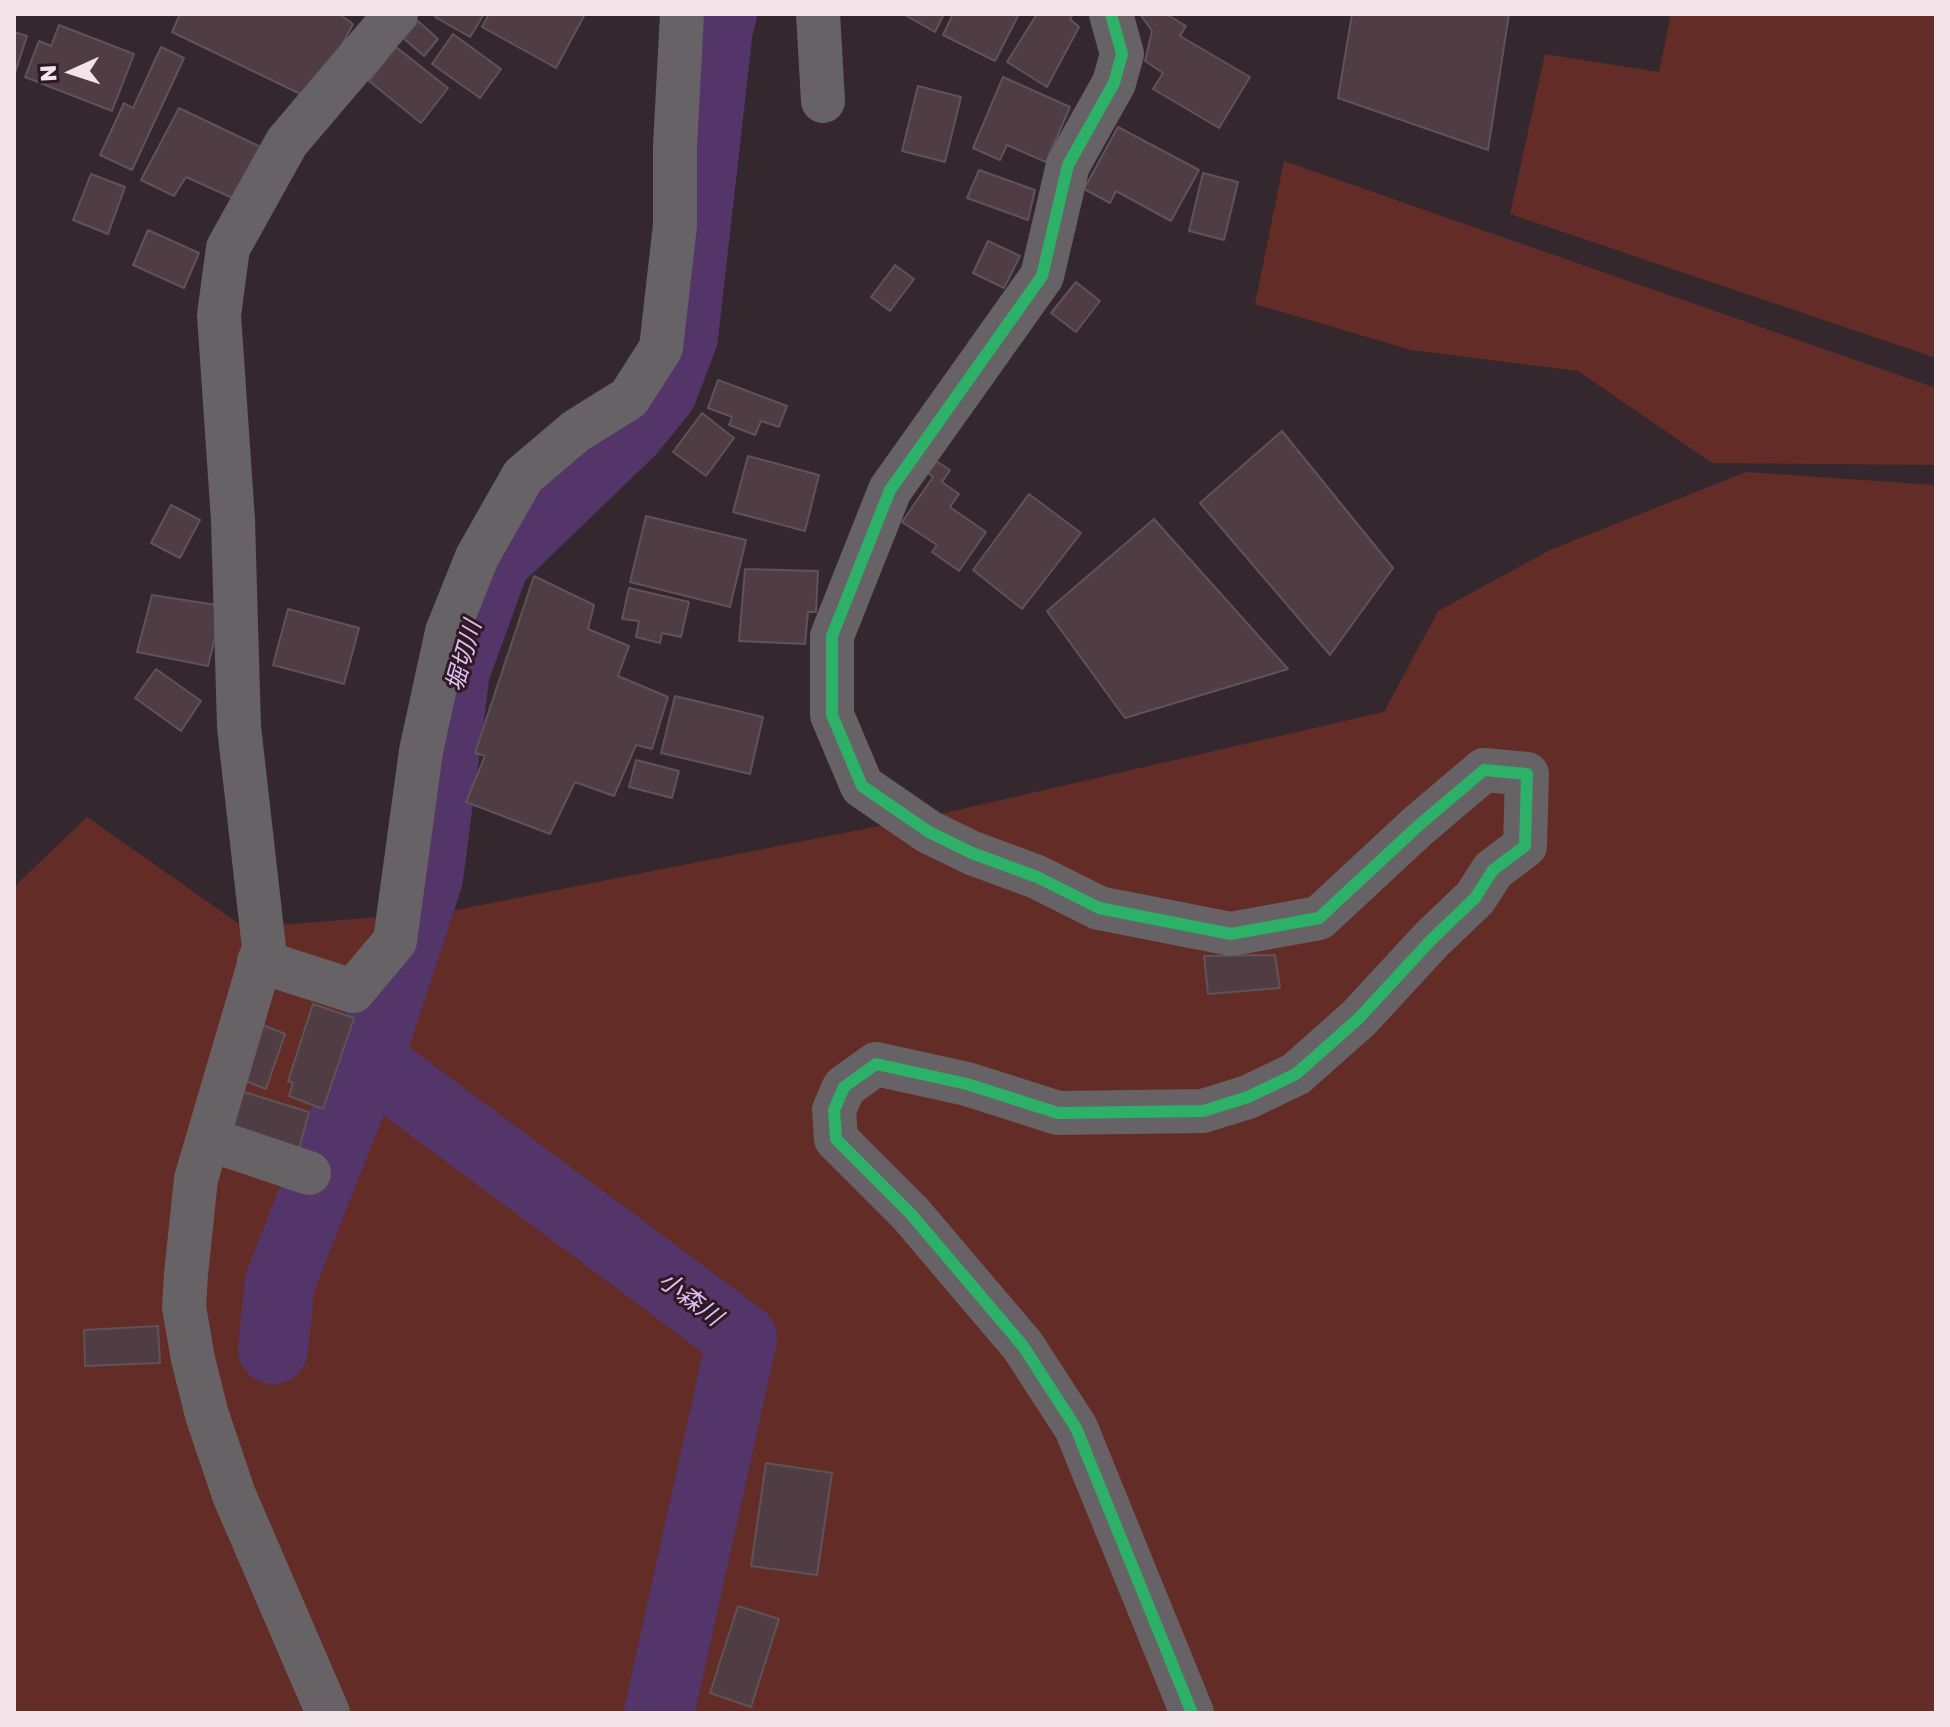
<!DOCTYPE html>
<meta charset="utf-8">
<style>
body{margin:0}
#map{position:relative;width:1950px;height:1727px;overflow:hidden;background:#34282e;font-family:"Golos Text",sans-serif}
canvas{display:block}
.frame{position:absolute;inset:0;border:16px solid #f3e4ea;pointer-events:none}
.north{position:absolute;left:32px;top:32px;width:80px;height:80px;-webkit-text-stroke:6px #2f1a24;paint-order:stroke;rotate:267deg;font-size:22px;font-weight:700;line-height:32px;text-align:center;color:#f3e4ea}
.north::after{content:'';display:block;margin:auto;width:28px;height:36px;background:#f3e4ea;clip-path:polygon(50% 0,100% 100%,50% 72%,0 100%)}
</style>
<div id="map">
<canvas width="1950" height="1727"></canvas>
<div class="frame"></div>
<div class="north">N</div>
</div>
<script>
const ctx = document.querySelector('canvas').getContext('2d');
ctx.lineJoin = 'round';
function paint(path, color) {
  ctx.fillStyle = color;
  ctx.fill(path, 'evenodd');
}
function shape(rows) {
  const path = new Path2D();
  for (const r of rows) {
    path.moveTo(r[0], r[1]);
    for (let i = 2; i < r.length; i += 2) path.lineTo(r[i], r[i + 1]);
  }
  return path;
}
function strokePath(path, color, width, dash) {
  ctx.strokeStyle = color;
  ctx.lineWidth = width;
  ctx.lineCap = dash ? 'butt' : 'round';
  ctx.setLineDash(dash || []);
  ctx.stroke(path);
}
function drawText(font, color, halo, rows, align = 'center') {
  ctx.font = font + ' "Golos Text","Noto Sans JP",sans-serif';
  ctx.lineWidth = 6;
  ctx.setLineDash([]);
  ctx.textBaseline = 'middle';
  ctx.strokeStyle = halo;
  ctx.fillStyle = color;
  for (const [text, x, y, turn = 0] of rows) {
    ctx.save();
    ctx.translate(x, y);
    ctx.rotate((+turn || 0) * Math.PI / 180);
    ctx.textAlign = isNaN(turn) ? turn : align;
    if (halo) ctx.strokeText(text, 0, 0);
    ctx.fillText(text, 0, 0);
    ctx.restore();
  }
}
const green = shape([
 [1671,14,1936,14,1936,358,1510,214,1545,54,1659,72],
 [1284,161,1936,388,1936,465,1712,463,1578,371,1411,350,1255,304],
 [1746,472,1936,485,1936,1713,14,1713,14,887,87,817,245,928,451,911,940,814,1384,712,1438,611,1550,550]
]);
const river = shape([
 [368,1060,742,1338,659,1713],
 [273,1349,280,1282,368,1060,428,878,455,671,495,561,630,431,662,392,683,337,718,28,722,14]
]);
const building = shape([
 [180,14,339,14,353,24,313,100,172,32,180,14],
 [437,14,484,14,470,37,435,17,437,14],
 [489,14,585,14,556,68,482,27,489,14],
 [903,14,944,14,935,32,903,14],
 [953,14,1019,14,995,61,943,35,953,14],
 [1037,14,1073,14,1070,19,1079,27,1047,87,1007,62,1037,14],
 [1140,14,1166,14,1186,26,1180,36,1250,77,1219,128,1153,89,1163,73,1145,61,1152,31,1140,14],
 [1352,14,1509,14,1488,150,1338,98,1352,14],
 [418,21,438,39,424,56,403,38,418,21],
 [59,25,134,54,112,111,25,77,39,41,51,46,59,25],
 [14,32,27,36,14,76,14,32],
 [453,34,501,69,480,98,432,64,453,34],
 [161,47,184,58,132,170,100,155,124,103,133,108,161,47],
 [396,47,448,88,421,123,369,81,396,47],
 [1003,77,1070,107,1046,162,1007,145,1000,160,973,148,1003,77],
 [918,86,961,97,945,162,902,151,918,86],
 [179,108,267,150,237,200,186,177,174,196,141,180,179,108],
 [1118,127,1199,170,1171,221,1116,191,1110,203,1084,189,1118,127],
 [979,170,1035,190,1028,220,967,198,979,170],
 [1203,173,1238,182,1224,240,1189,231,1203,173],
 [91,174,125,187,108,234,73,220,91,174],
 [148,230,199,253,184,288,133,265,148,230],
 [988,241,1020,256,1004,288,973,273,988,241],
 [895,265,914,279,890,311,871,297,895,265],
 [1076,282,1100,301,1076,332,1051,313,1076,282],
 [718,380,787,406,779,427,761,421,755,435,729,425,732,417,708,408,718,380],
 [702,413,734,438,706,476,673,452,702,413],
 [1282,431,1393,568,1330,655,1200,503,1282,431],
 [748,456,819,475,805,531,733,512,748,456],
 [936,461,950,470,942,482,959,494,950,507,986,532,959,571,932,552,937,545,902,522,933,477,928,473,936,461],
 [1029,494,1081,533,1022,609,973,570,1029,494],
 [171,505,200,520,180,558,151,543,171,505],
 [646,516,746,540,730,607,630,582,646,516],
 [1154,519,1288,669,1125,718,1047,611,1154,519],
 [745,569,818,571,816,612,808,612,805,644,739,641,745,569],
 [534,576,594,605,588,629,629,646,618,676,668,697,652,749,636,745,614,796,575,782,550,834,466,802,485,756,475,753,534,576],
 [629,588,689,602,681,637,662,633,660,643,636,637,639,621,622,619,629,588],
 [152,595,223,606,208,666,137,652,152,595],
 [288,609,359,628,344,684,273,665,288,609],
 [156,669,201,701,181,731,135,698,156,669],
 [675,696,763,717,750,774,661,753,675,696],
 [636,760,679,771,672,798,629,787,636,760],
 [1275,955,1280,988,1208,994,1204,956,1275,955],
 [313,1004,354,1018,323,1109,289,1096,293,1083,288,1081,313,1004],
 [263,1025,285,1034,266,1089,243,1080,263,1025],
 [241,1091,309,1112,299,1148,230,1126,241,1091],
 [158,1326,160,1363,85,1366,84,1330,158,1326],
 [766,1463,832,1473,817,1575,751,1566,766,1463],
 [738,1606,779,1619,751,1707,710,1693,738,1606]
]);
const minor = shape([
 [818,14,823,101],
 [1111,14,1122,54,1114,83,1068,165,1042,276,890,490,832,636,832,715,862,786,929,832,972,853,1037,877,1099,908,1231,934,1319,918,1418,826,1484,770,1527,774,1525,846,1493,870,1475,898,1432,939,1359,1018,1296,1074,1248,1097,1203,1111,1058,1113,967,1084,876,1064,844,1087,834,1110,836,1139,910,1213,1023,1346,1076,1428,1192,1713],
 [259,961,353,991,395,941,421,751,447,632,477,557,523,476,576,431,629,398,661,348,675,225,675,146,682,14],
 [208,1139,309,1173],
 [328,1713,234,1495,207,1415,193,1359,184,1307,186,1274,196,1179,264,948,239,727,233,520,219,315,228,248,287,142,396,14]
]);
const cycleway = shape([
 [1111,14,1122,54,1114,83,1068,165,1042,276,890,490,832,636,832,715,862,786,929,832,972,853,1037,877,1099,908,1231,934,1319,918,1418,826,1484,770,1527,774,1525,846,1493,870,1475,898,1432,939,1359,1018,1296,1074,1248,1097,1203,1111,1058,1113,967,1084,876,1064,844,1087,834,1110,836,1139,910,1213,1023,1346,1076,1428,1192,1713]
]);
const waterNames = [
 ["堀切川",464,656,-74],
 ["小森川",690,1299,37]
];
paint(green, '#642c26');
strokePath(river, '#543569', 70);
paint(building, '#503d43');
strokePath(building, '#5f5357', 2);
strokePath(minor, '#666265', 44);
strokePath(cycleway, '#2db169', 12);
drawText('italic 24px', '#ddc1f5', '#2f1a24', waterNames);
</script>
